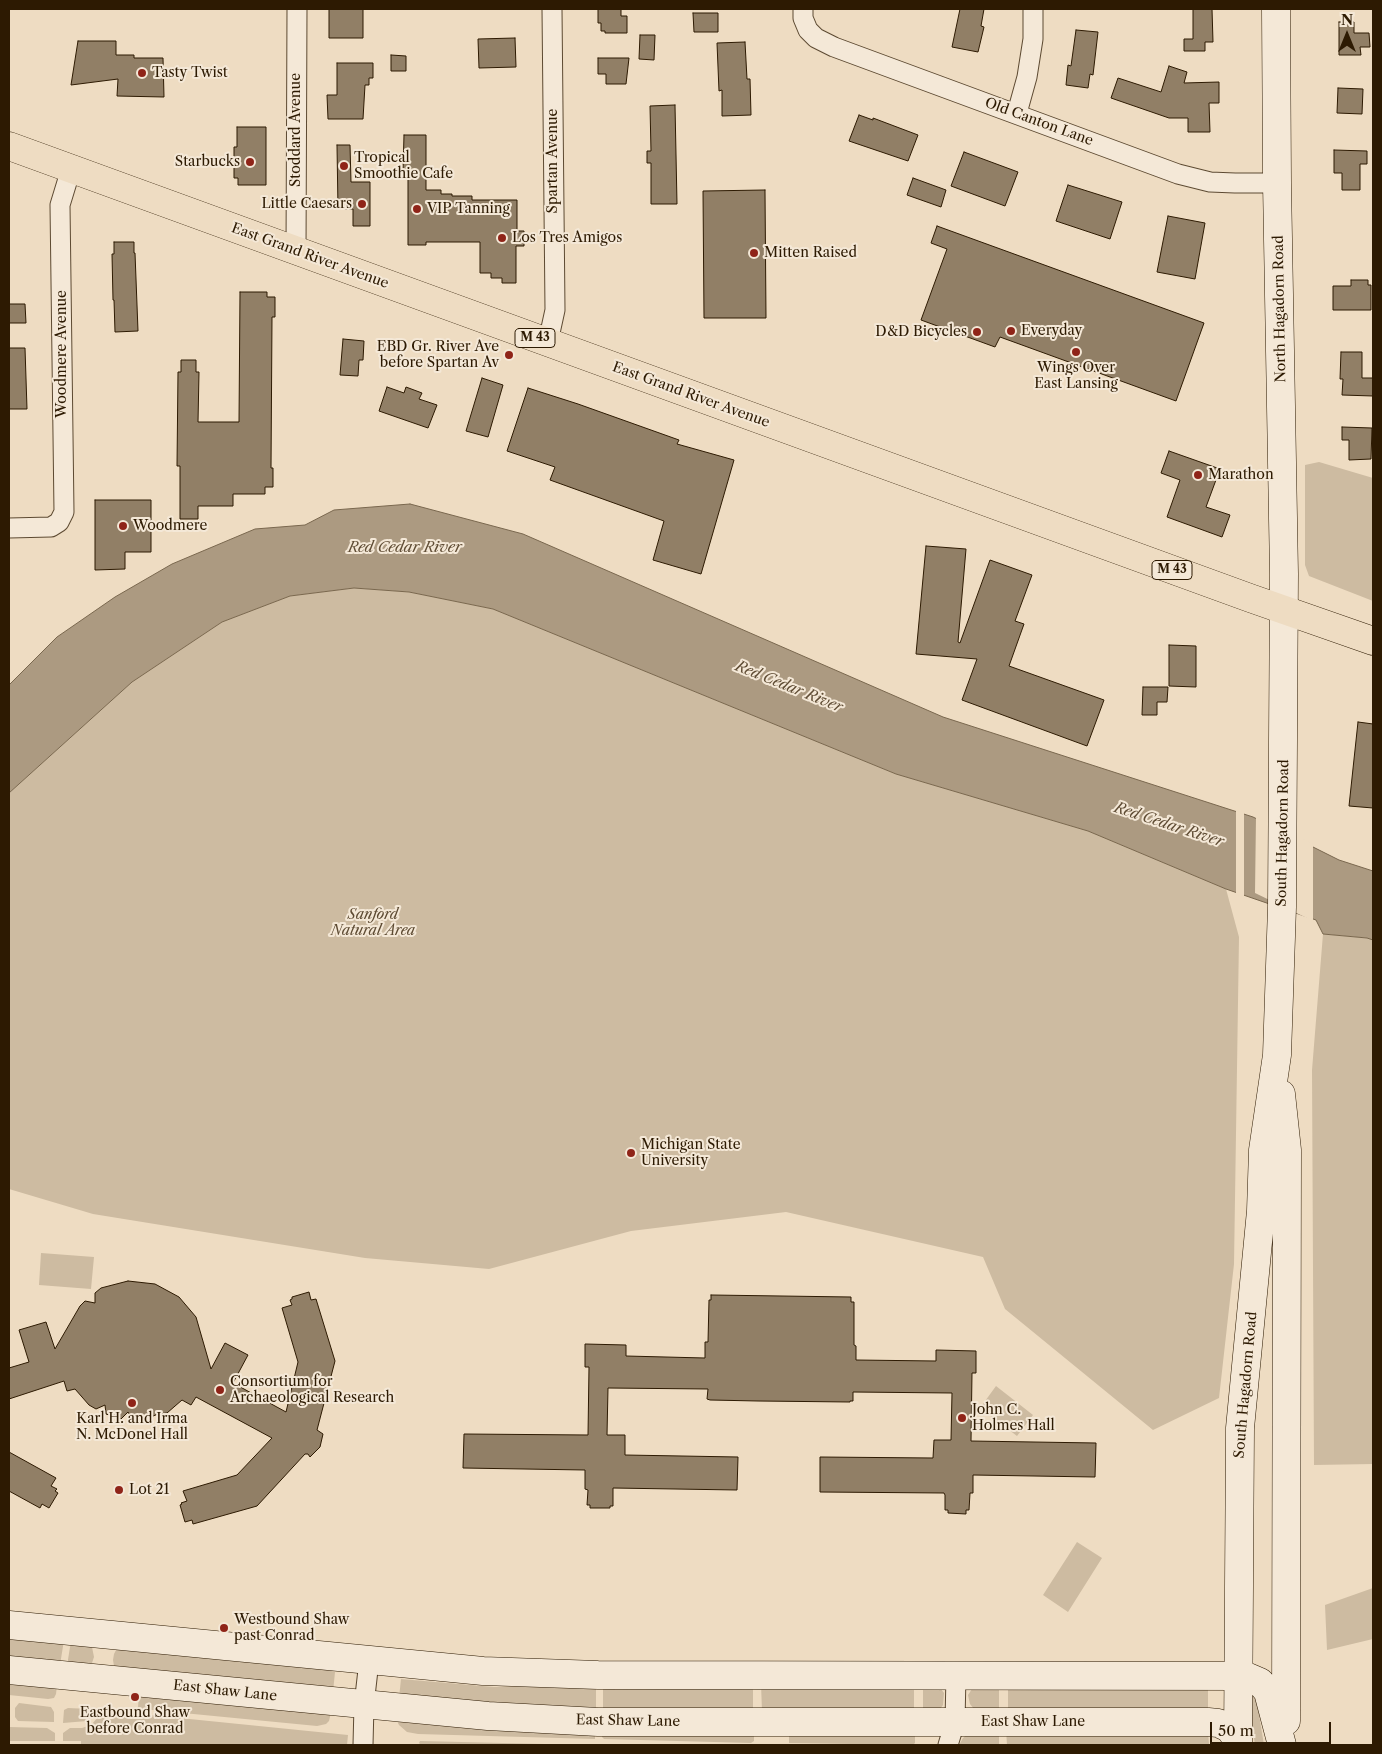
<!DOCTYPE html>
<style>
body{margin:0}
#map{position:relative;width:1382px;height:1754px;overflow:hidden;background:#eedcc2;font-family:"Libre Caslon Text",serif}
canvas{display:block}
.frame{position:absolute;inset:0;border:10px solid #2d1a02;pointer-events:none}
.north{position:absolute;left:1322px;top:10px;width:50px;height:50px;-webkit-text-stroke:4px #f4e8d7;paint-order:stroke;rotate:0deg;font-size:14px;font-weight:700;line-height:20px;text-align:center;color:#2d1a02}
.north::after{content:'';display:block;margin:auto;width:18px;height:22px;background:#2d1a02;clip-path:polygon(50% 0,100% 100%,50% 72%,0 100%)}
.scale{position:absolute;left:1210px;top:1722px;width:121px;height:22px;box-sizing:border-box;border:2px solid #2d1a02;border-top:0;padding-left:6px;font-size:15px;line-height:18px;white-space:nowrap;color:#2d1a02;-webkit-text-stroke:4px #f4e8d7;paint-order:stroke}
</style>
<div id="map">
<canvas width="1382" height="1754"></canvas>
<div class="frame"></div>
<div class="north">N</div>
<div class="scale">50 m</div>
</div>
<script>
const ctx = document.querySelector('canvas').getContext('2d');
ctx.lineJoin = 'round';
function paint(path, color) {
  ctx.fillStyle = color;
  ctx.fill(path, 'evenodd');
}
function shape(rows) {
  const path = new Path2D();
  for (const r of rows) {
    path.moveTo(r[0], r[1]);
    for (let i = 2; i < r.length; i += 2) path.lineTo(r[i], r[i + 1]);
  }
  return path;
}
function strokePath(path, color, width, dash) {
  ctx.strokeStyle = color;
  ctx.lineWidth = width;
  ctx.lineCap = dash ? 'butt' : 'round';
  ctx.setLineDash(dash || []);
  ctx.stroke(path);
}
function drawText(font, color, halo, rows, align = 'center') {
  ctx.font = font + ' "Libre Caslon Text",serif';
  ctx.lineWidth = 4;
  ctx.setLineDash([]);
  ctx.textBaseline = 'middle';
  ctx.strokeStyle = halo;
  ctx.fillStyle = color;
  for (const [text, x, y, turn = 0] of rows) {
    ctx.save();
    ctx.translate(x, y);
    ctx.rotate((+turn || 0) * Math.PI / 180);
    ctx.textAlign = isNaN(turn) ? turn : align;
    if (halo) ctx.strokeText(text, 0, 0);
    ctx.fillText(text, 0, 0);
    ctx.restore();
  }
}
const green = shape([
 [1319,462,1373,478,1373,601,1309,576,1305,565,1305,465],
 [354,588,409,592,493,609,896,774,1088,831,1226,889,1239,937,1234,1264,1219,1398,1153,1430,1005,1309,983,1257,786,1212,631,1231,489,1269,365,1258,93,1214,9,1189,9,793,132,682,222,622,290,596],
 [1323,934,1367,938,1373,940,1373,1464,1314,1465,1312,1070],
 [41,1253,94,1257,91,1289,39,1285],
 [996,1386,1033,1415,1017,1436,980,1408],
 [1077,1542,1102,1558,1068,1612,1043,1595],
 [1373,1588,1373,1639,1327,1650,1325,1605],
 [10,1638,64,1640,60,1665,11,1658,9,1656,9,1640],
 [72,1641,92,1647,94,1657,92,1663,88,1666,67,1666,70,1647],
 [117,1648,309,1664,335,1672,333,1692,118,1670,114,1666,113,1660,114,1654],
 [401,1679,494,1687,596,1683,596,1711,399,1698],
 [9,1680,57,1685,56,1694,54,1698,48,1699,9,1695],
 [753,1683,753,1711,603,1711,603,1684],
 [761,1684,914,1684,914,1711,762,1711],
 [1208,1684,1208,1712,1008,1711,1008,1685],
 [923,1685,941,1689,944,1693,943,1705,940,1709,923,1712],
 [999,1685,999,1711,974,1709,970,1704,968,1695,974,1686],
 [1255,1690,1264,1745,1255,1745,1247,1691],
 [139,1693,331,1712,329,1721,326,1724,317,1726,142,1709,138,1708],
 [19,1703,51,1707,54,1712,54,1722,18,1721,15,1717,15,1708],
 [68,1708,89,1709,92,1712,92,1716,87,1721,63,1723,64,1710],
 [110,1711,348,1735,347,1745,81,1745,81,1741,63,1741,63,1733,70,1728,82,1728,91,1725,100,1715],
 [396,1719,595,1730,595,1739,418,1734,407,1732,399,1725],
 [9,1727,47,1728,55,1733,55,1741,9,1741],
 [602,1730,754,1733,754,1741,751,1743,604,1739,602,1737],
 [1006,1730,1208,1732,1209,1744,1208,1745,1007,1745],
 [789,1731,915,1731,915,1743,913,1745,789,1743],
 [999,1731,999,1745,959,1745,963,1738,968,1733],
 [420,1741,586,1745,421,1745,419,1743]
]);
const water = shape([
 [410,504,523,534,943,717,1253,817,1339,860,1373,871,1373,940,1367,938,1323,934,1316,920,1226,889,1088,831,896,774,493,609,409,592,354,588,290,596,222,622,132,682,9,793,9,685,57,637,115,597,172,564,255,529,305,525,334,510,410,504]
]);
const pier = shape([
 [1236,809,1244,812,1244,898,1236,895],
 [1256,816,1313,844,1313,921,1255,893]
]);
const building = shape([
 [329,9,363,9,363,38,329,38,329,9],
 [598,9,621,9,621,16,627,16,627,33,605,33,605,31,601,31,601,23,598,23,598,9],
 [960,9,984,9,981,26,984,27,978,52,952,47,960,9],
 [1193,9,1212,9,1213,42,1205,42,1205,51,1184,51,1184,39,1193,39,1193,9],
 [693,13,718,13,718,32,694,32,693,13],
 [1339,22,1354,22,1354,33,1369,33,1370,47,1360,47,1361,55,1339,55,1339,22],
 [1076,30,1098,32,1093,75,1090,74,1088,88,1066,85,1068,65,1071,66,1076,30],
 [640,35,655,35,654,60,639,59,640,35],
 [515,38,516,67,479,68,478,39,515,38],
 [78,41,116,41,116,55,134,55,134,58,163,58,164,97,117,96,118,79,71,85,78,41],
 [745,42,747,79,750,79,751,115,722,116,722,90,719,91,717,43,745,42],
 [391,55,406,56,406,71,391,71,391,55],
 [598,58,629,58,626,84,606,84,606,74,598,74,598,58],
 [337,63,373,63,373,78,369,78,369,85,365,85,363,119,328,119,327,95,337,95,337,63],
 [1169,66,1187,72,1184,83,1219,82,1219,103,1209,103,1210,132,1188,132,1188,118,1169,118,1111,98,1118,78,1161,92,1169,66],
 [1338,88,1363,89,1362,114,1337,113,1338,88],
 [675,105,677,204,651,204,651,163,647,163,647,151,651,151,650,106,675,105],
 [859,115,873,120,873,118,918,135,908,161,849,141,859,115],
 [237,127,266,127,266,185,238,185,238,178,234,178,234,147,237,147,237,127],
 [404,135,426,135,426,190,441,190,441,194,452,194,452,196,472,196,472,200,517,200,517,231,524,231,524,246,516,246,516,283,502,283,502,278,491,278,491,273,480,273,480,242,426,242,426,245,408,245,408,171,403,171,404,135],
 [337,145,350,145,351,182,370,182,370,226,353,226,353,209,338,209,337,145],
 [1334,150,1367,151,1367,164,1360,164,1360,190,1342,190,1342,173,1334,173,1334,150],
 [964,152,1018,172,1005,206,951,186,964,152],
 [913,178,946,190,941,207,907,195,913,178],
 [1068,185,1122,202,1110,239,1056,221,1068,185],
 [765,190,766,318,704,318,703,191,765,190],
 [1168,216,1205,223,1195,279,1157,272,1168,216],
 [937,226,1204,323,1176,401,1000,337,995,347,921,320,947,249,931,243,937,226],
 [114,242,134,242,134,253,135,253,138,331,115,332,114,300,113,300,112,254,114,254,114,242],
 [1351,280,1368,280,1368,285,1371,285,1371,310,1333,310,1333,286,1351,286,1351,280],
 [240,292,267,292,267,297,275,297,275,317,272,317,271,468,273,468,273,487,265,487,265,494,233,494,233,506,198,506,198,519,180,519,180,466,177,466,178,372,181,372,181,360,196,360,196,372,199,372,198,422,239,422,240,292],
 [9,304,25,304,26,323,9,323,9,304],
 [343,339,364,341,363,360,359,360,358,376,340,375,343,339],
 [9,348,25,348,27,409,9,409,9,348],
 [1341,352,1362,352,1362,378,1373,378,1373,396,1342,395,1343,379,1340,379,1341,352],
 [482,378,503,385,488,437,466,431,482,378],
 [387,387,404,393,406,387,422,393,419,399,437,405,428,428,379,411,387,387],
 [528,388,578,404,679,440,677,444,734,460,701,574,653,560,664,521,550,480,555,467,507,451,528,388],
 [1342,427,1372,428,1371,459,1349,460,1349,440,1342,440,1342,427],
 [1169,451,1220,469,1206,507,1230,515,1222,537,1167,517,1180,480,1161,473,1169,451],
 [95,500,151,500,151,552,125,552,125,569,95,570,95,500],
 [926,546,966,549,958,642,960,643,990,560,1032,575,1015,621,1024,624,1009,666,1104,700,1087,746,962,700,977,659,916,654,926,546],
 [1169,645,1196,646,1196,687,1169,686,1169,645],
 [1143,687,1168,687,1167,702,1157,702,1157,715,1142,715,1143,687],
 [1358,722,1373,724,1373,808,1349,806,1358,722],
 [128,1281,155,1284,179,1297,196,1317,211,1369,225,1343,248,1355,233,1383,286,1412,298,1362,282,1308,292,1305,290,1300,292,1299,292,1297,309,1292,311,1300,316,1299,335,1361,317,1430,323,1434,320,1447,310,1457,308,1454,305,1454,257,1506,193,1524,192,1520,185,1522,180,1505,182,1504,181,1503,187,1501,183,1491,237,1475,272,1438,196,1397,191,1405,182,1400,167,1413,158,1414,141,1421,133,1420,128,1412,121,1419,106,1414,105,1405,96,1409,89,1405,75,1389,67,1391,64,1381,9,1399,9,1368,29,1362,19,1330,46,1322,55,1349,80,1306,85,1301,95,1303,95,1293,101,1288,128,1281],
 [711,1295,851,1297,851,1302,854,1302,854,1345,856,1346,856,1360,936,1361,936,1350,976,1351,976,1373,972,1373,971,1441,1096,1443,1095,1477,973,1475,973,1493,970,1493,969,1510,966,1510,966,1514,948,1513,948,1510,945,1510,945,1495,944,1493,820,1492,820,1457,933,1458,934,1440,951,1440,952,1393,853,1392,853,1401,850,1401,850,1402,758,1401,710,1400,707,1399,708,1389,608,1388,607,1435,625,1435,625,1455,738,1457,737,1490,613,1488,613,1506,610,1506,610,1508,590,1508,590,1505,587,1505,588,1490,585,1489,585,1470,463,1468,464,1434,588,1435,589,1367,585,1367,585,1344,626,1345,626,1356,705,1358,705,1342,708,1342,709,1300,711,1300,711,1295],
 [9,1452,56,1478,51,1486,57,1489,55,1491,58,1493,49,1508,42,1504,40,1508,9,1491,9,1452]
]);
const street = shape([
 [803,9,803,18,808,30,816,38,834,47,1178,174,1210,182,1235,183,1277,183],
 [1017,113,1027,77,1033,39,1033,9],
 [296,251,297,9],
 [548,342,555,310,552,9],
 [9,528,51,527,59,522,64,512,60,205,71,169],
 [363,1745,364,1705,369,1661],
 [948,1745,955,1722,956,1675]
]);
const secondary = shape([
 [1281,1094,1287,1150,1286,1721],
 [9,1625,483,1671,598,1675,1246,1676,1260,1682,1268,1692,1282,1745],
 [9,1670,488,1716,598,1722,1208,1722,1218,1723,1229,1728,1237,1739,1238,1745],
 [1238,1745,1240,1428,1261,1211,1263,1150,1277,1055,1282,907,1284,574,1277,183,1276,9]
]);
const primary = shape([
 [9,146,1250,598,1373,641]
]);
const markers = [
 [142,73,5,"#8f2418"],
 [250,162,5,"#8f2418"],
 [344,166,5,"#8f2418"],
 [362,204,5,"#8f2418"],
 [417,209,5,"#8f2418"],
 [502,238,5,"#8f2418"],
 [754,253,5,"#8f2418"],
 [1011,331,5,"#8f2418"],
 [977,332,5,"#8f2418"],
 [1076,352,5,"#8f2418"],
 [509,355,5,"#8f2418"],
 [1198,475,5,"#8f2418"],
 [123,526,5,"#8f2418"],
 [631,1153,5,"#8f2418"],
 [220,1390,5,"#8f2418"],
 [132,1403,5,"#8f2418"],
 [962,1418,5,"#8f2418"],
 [119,1490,5,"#8f2418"],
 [224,1628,5,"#8f2418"],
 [135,1697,5,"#8f2418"]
];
const shields = [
 [535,338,40],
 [1172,570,40]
];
const shieldNames = [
 ["M 43",535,338],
 ["M 43",1172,570]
];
const poiNames = [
 ["Tasty Twist",152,73],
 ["Tropical",354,158],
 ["Smoothie Cafe",354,174],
 ["Starbucks",240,162,"right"],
 ["Little Caesars",352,204,"right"],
 ["VIP Tanning",427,209],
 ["Los Tres Amigos",512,238],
 ["Mitten Raised",764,253],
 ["Everyday",1021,331],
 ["D&D Bicycles",967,332,"right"],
 ["EBD Gr. River Ave",499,347,"right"],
 ["before Spartan Av",499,363,"right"],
 ["Wings Over",1076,368,"center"],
 ["East Lansing",1076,384,"center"],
 ["Marathon",1208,475],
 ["Woodmere",133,526],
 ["Michigan State",641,1145],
 ["University",641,1161],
 ["Consortium for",230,1382],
 ["Archaeological Research",230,1398],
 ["John C.",972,1410],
 ["Holmes Hall",972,1426],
 ["Karl H. and Irma",132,1419,"center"],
 ["N. McDonel Hall",132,1435,"center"],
 ["Lot 21",129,1490],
 ["Westbound Shaw",234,1620],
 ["past Conrad",234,1636],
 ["Eastbound Shaw",135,1713,"center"],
 ["before Conrad",135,1729,"center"]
];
const streetNames = [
 ["Old Canton Lane",1039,122,20],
 ["Stoddard Avenue",296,130,-90],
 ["Spartan Avenue",553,161,-90],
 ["East Grand River Avenue",310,256,20],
 ["North Hagadorn Road",1280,309,-91],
 ["Woodmere Avenue",62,354,-90],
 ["East Grand River Avenue",691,395,20],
 ["South Hagadorn Road",1283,833,-89],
 ["South Hagadorn Road",1246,1385,-85],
 ["East Shaw Lane",225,1691,6],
 ["East Shaw Lane",628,1721,1],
 ["East Shaw Lane",1033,1722]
];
const parkNames = [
 ["Sanford",373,915],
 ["Natural Area",373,931]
];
const waterNames = [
 ["Red Cedar River",405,548],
 ["Red Cedar River",789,687,22],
 ["Red Cedar River",1169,825,18]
];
paint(green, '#cdbba1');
paint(water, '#ac9a81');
strokePath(water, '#79674e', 1);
paint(pier, '#eedcc2');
paint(building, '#917f66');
strokePath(building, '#2d1a02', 1);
strokePath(street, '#5d4a32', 21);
strokePath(secondary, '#2d1a02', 29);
strokePath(primary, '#2d1a02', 29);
strokePath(street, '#f4e8d7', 19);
strokePath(secondary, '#f4e8d7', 28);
strokePath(primary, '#eedcc2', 28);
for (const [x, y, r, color] of markers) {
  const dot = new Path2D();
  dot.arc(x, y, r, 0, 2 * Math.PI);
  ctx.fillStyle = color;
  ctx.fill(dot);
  strokePath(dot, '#f4e8d7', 2);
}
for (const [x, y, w] of shields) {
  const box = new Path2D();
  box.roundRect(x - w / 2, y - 9.5, w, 19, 4);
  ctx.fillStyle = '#f4e8d7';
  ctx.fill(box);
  strokePath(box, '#2d1a02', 1);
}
drawText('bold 12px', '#2d1a02', null, shieldNames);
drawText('14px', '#2d1a02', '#f4e8d7', poiNames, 'left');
drawText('14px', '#2d1a02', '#f4e8d7', streetNames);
drawText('italic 14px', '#5d4a32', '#f4e8d7', parkNames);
drawText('italic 15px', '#604d35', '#f4e8d7', waterNames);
</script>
